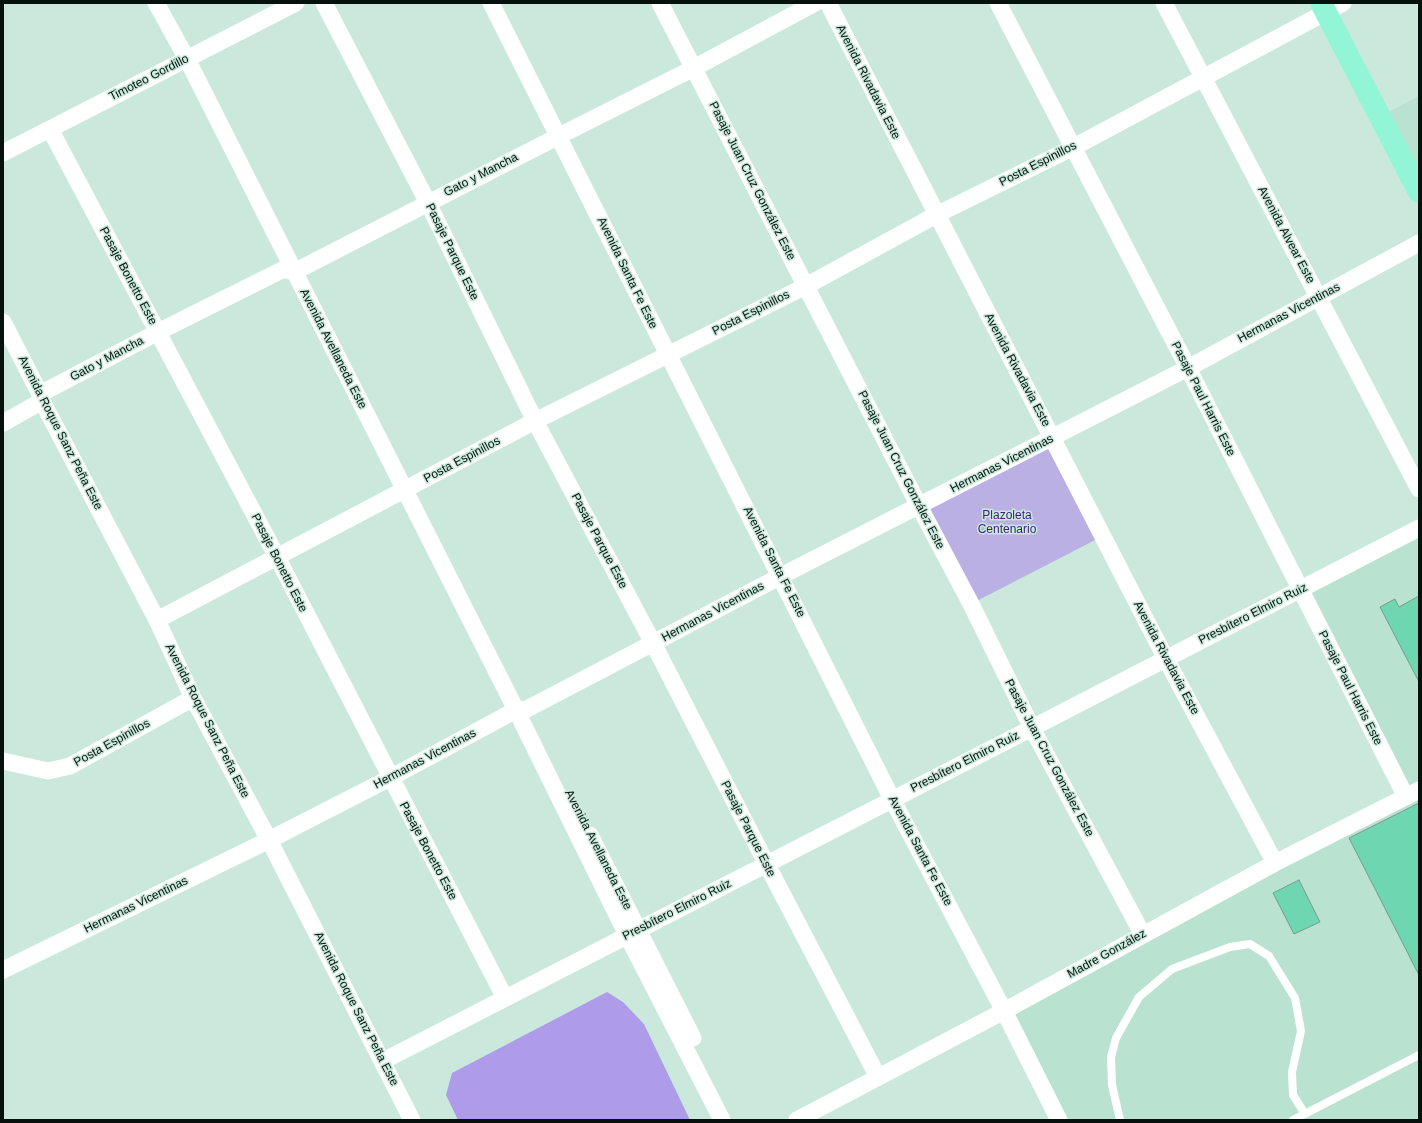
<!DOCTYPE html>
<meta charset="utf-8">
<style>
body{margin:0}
#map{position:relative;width:1422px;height:1123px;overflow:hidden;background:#cae9dc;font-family:Arial,sans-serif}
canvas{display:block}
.frame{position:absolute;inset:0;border:4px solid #06110d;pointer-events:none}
</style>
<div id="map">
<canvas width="1422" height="1123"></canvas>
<div class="frame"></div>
</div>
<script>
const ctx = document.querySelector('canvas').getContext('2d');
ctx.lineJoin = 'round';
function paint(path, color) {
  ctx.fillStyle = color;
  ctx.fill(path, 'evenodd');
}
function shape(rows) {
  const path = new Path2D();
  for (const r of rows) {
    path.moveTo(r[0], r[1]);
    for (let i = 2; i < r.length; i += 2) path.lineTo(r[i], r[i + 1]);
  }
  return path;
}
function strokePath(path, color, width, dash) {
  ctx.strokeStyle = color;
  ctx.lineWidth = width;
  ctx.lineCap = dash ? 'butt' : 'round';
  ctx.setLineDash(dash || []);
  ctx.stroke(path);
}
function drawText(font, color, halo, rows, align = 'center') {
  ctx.font = font + ' Arial,sans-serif';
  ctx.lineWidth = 3;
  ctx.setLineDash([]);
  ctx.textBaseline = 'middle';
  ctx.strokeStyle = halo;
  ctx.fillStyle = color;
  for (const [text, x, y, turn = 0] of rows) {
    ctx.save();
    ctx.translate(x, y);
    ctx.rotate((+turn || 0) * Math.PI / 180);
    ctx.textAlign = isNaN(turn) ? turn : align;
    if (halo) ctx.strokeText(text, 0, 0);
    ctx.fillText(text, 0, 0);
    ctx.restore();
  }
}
const built = shape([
 [1419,96,1419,192,1380,116],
 [1419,528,1419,1120,1059,1120,1004,1011,1406,797,1300,590]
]);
const green = shape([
 [1053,438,1103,536,971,604,919,506]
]);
const water = shape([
 [607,992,623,1002,644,1024,690,1120,458,1120,446,1095,452,1073]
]);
const building = shape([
 [1419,596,1419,682,1380,607,1395,599,1399,607,1419,596],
 [1419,803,1419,975,1349,838,1419,803],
 [1299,880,1320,922,1294,934,1273,893,1299,880]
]);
const service = shape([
 [1120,1120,1112,1085,1111,1057,1116,1038,1139,997,1172,969,1230,947,1250,944,1269,956,1295,998,1301,1031,1292,1072,1293,1095,1305,1114],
 [1293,1120,1419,1055]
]);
const minor = shape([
 [156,3,187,59,516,710,627,935,722,1120],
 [324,3,428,203,535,421,653,643,766,863,878,1077],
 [491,3,892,799,1004,1011,1059,1120],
 [660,3,919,506,971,604,1032,728,1143,935],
 [828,3,1166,659,1275,863],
 [998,3,1188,368,1406,797],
 [1164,3,1419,489],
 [50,129,277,557,505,998],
 [3,153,296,3],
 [3,322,40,394,42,401,157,620,193,698,269,840,412,1120],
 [40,394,158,332,284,269,294,272,559,136,694,68,815,3],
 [3,423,42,401],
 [157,620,535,421,806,286,936,215,1074,147,1343,3],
 [3,761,48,771,70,766,193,698],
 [590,835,693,1038],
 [3,970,269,840,390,778,516,710,527,709,781,576,1188,368,1419,243],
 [383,1061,1032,728,1419,528],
 [797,1120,1004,1011,1275,863,1419,790]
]);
const primary = shape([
 [1321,3,1419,192]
]);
const streetNames = [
 ["Timoteo Gordillo",149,78,-27],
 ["Avenida Rivadavia Este",868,82,63],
 ["Posta Espinillos",1038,164,-27],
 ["Gato y Mancha",481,175,-27],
 ["Pasaje Juan Cruz González Este",752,181,63],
 ["Avenida Alvear Este",1286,235,62],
 ["Pasaje Parque Este",452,252,64],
 ["Avenida Santa Fe Este",627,273,64],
 ["Pasaje Bonetto Este",128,276,62],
 ["Posta Espinillos",751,313,-27],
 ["Hermanas Vicentinas",1289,313,-28],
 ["Avenida Avellaneda Este",333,349,63],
 ["Gato y Mancha",107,359,-28],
 ["Avenida Rivadavia Este",1017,370,62],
 ["Pasaje Paul Harris Este",1203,399,63],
 ["Avenida Roque Sanz Peña Este",60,433,63],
 ["Posta Espinillos",462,460,-28],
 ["Hermanas Vicentinas",1002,464,-27],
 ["Pasaje Juan Cruz González Este",901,470,63],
 ["Pasaje Parque Este",599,541,62],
 ["Avenida Santa Fe Este",774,562,63],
 ["Pasaje Bonetto Este",279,563,63],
 ["Hermanas Vicentinas",713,612,-28],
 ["Presbítero Elmiro Ruiz",1253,614,-27],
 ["Avenida Rivadavia Este",1166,658,62],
 ["Pasaje Paul Harris Este",1350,688,63],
 ["Avenida Roque Sanz Peña Este",207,721,63],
 ["Posta Espinillos",112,743,-29],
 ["Pasaje Juan Cruz González Este",1049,758,62],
 ["Hermanas Vicentinas",425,759,-28],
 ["Presbítero Elmiro Ruiz",965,762,-27],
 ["Pasaje Parque Este",748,829,63],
 ["Avenida Avellaneda Este",598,850,63],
 ["Pasaje Bonetto Este",428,851,62],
 ["Avenida Santa Fe Este",920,851,62],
 ["Hermanas Vicentinas",136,905,-26],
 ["Presbítero Elmiro Ruiz",677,910,-27],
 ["Madre González",1107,954,-29],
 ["Avenida Roque Sanz Peña Este",356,1009,63]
];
const parkNames = [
 ["Plazoleta",1007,516],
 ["Centenario",1007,530]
];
paint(built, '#bae2d1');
paint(green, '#bbb0e4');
paint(water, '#ae9ceb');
paint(building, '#6ed7b1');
strokePath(building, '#7c998d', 1);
strokePath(service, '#fff', 8);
strokePath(minor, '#fff', 17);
strokePath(primary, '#92f5d6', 22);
drawText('12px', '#06110d', '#cae9dc', streetNames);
drawText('12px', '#3e1c76', '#cae9dc', parkNames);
</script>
